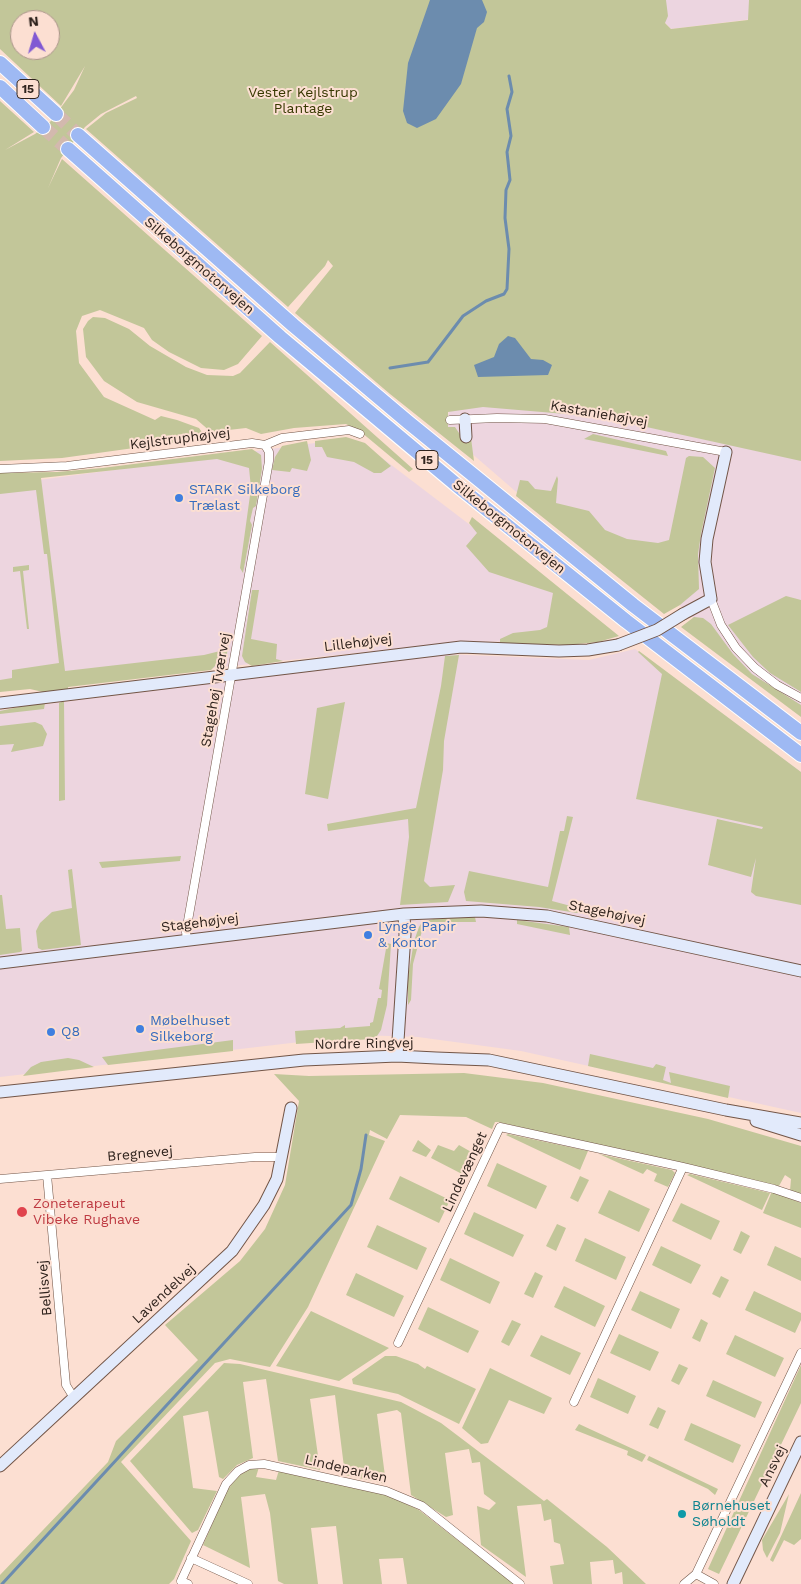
<!DOCTYPE html>
<meta charset="utf-8">
<style>
body{margin:0}
#map{position:relative;width:801px;height:1584px;overflow:hidden;background:#fcdfd2;font-family:"Work Sans",sans-serif}
canvas{display:block}
.north{position:absolute;left:10px;top:10px;width:50px;height:50px;box-sizing:border-box;background:#fcdfd2;border:1px solid #aa948a;border-radius:50%;rotate:354deg;font-size:14px;font-weight:700;line-height:20px;text-align:center;color:#2f231d}
.north::after{content:'';display:block;margin:auto;width:18px;height:22px;background:#8059d3;clip-path:polygon(50% 0,100% 100%,50% 72%,0 100%)}
</style>
<div id="map">
<canvas width="801" height="1584"></canvas>
<div class="north">N</div>
</div>
<script>
const ctx = document.querySelector('canvas').getContext('2d');
ctx.lineJoin = 'round';
function paint(path, color) {
  ctx.fillStyle = color;
  ctx.fill(path, 'evenodd');
}
function shape(rows) {
  const path = new Path2D();
  for (const r of rows) {
    path.moveTo(r[0], r[1]);
    for (let i = 2; i < r.length; i += 2) path.lineTo(r[i], r[i + 1]);
  }
  return path;
}
function strokePath(path, color, width, dash) {
  ctx.strokeStyle = color;
  ctx.lineWidth = width;
  ctx.lineCap = dash ? 'butt' : 'round';
  ctx.setLineDash(dash || []);
  ctx.stroke(path);
}
function drawText(font, color, halo, rows, align = 'center') {
  ctx.font = font + ' "Work Sans",sans-serif';
  ctx.lineWidth = 4;
  ctx.setLineDash([]);
  ctx.textBaseline = 'middle';
  ctx.strokeStyle = halo;
  ctx.fillStyle = color;
  for (const [text, x, y, turn = 0] of rows) {
    ctx.save();
    ctx.translate(x, y);
    ctx.rotate((+turn || 0) * Math.PI / 180);
    ctx.textAlign = isNaN(turn) ? turn : align;
    if (halo) ctx.strokeText(text, 0, 0);
    ctx.fillText(text, 0, 0);
    ctx.restore();
  }
}
const commercial = shape([
 [496,406,596,412,801,460,801,710,743,669,718,641,675,601,529,503,447,432,449,408],
 [345,439,369,448,570,601,561,641,463,642,0,690,0,477,39,480],
 [635,649,801,772,801,1113,521,1051,418,1037,360,1035,0,1077,0,710,442,654,589,660]
]);
const industrial = shape([
 [644,0,801,0,801,13,671,29]
]);
const green = shape([
 [0,0,666,0,668,16,665,23,671,29,748,20,749,0,801,0,801,461,601,417,483,407,448,412,448,427,455,427,463,439,471,438,474,461,390,394,295,313,333,266,328,260,325,266,288,307,86,129,106,113,137,98,136,96,101,114,85,127,61,158,48,188,62,159,262,336,238,364,224,370,201,368,169,352,152,340,144,328,100,310,82,316,76,331,79,363,104,397,155,420,161,416,177,420,199,428,206,438,62,458,0,461,0,101,34,132,5,150,35,134,50,122,74,90,85,66,61,106,0,49],
 [20,20,50,20,50,50,20,50],
 [93,317,105,318,129,329,150,346,186,367,207,375,233,376,240,373,270,342,413,469,409,472,361,432,346,424,294,428,261,434,246,428,211,432,196,419,137,402,104,381,86,357,83,329,88,321],
 [593,434,666,451,668,456,584,439],
 [346,437,365,443,391,466,381,473,374,473,354,462,327,457,322,447,315,447,315,441],
 [307,441,311,460,307,471,292,468,290,472,272,470,275,457,282,446],
 [252,449,261,455,262,469,256,506,253,508,250,521,252,525,243,573,240,568,251,488,249,468,217,459,41,478,65,671,204,655,220,651,224,643,228,643,227,654,211,670,68,687,68,689,43,692,30,689,0,692,0,680,12,678,12,670,59,663,47,554,44,554,36,490,0,494,0,473,57,472,102,468],
 [689,456,703,457,715,468,701,534,698,554,699,589,680,605,664,614,516,496,520,480,528,481,535,489,551,491,557,476,558,479,556,503,589,511,605,530,627,539,658,543,669,540,686,458],
 [472,517,567,594,619,636,598,642,567,645,500,643,500,639,513,633,540,630,547,627,553,593,489,572,466,546,477,533,469,523],
 [29,565,29,570,23,571,29,629,27,629,20,571,13,572,13,567],
 [252,590,259,590,251,639,277,644,276,659,283,661,252,666,245,662,242,656],
 [786,596,801,600,801,692,770,673,753,657,728,625],
 [694,617,703,618,711,624,733,654,752,674,801,705,801,717,681,627],
 [639,651,801,772,801,905,756,896,751,892,756,858,751,877,708,865,717,819,762,829,763,827,636,799,662,674,638,652],
 [459,655,444,741,443,770,424,881,430,887,455,885,448,902,400,905,409,837,408,819,328,831,327,824,416,808,441,686,445,656],
 [64,701,65,800,59,801,59,703],
 [43,702,45,703,44,709,0,714,0,711],
 [345,702,328,799,305,794,317,708],
 [35,722,42,725,47,734,43,746,11,752,14,744,0,745,0,726],
 [567,816,573,817,552,901,582,909,577,913,539,907,466,901,464,892,469,871,548,887,560,831,564,831],
 [181,856,180,861,102,868,99,862],
 [72,869,81,945,42,950,38,948,36,931,40,923,52,912,72,908,68,870],
 [0,895,2,895,6,929,20,928,22,951,20,952,0,955],
 [441,917,475,917,476,922,430,922,423,927,413,964,411,1000,408,1005,408,977,414,941,419,927,422,922],
 [517,920,569,927,570,935,517,924],
 [387,943,391,944,387,1005,381,1030,377,1036,371,1039,296,1044,295,1031,340,1028,345,1025,345,1028,370,1026,370,1023,373,1022,378,998,381,998,382,990,379,989],
 [233,1040,233,1051,108,1065,102,1057],
 [590,1054,653,1068,656,1064,666,1067,663,1080,671,1083,669,1072,730,1086,728,1098,588,1066],
 [68,1058,79,1060,94,1067,23,1076,31,1067,41,1062],
 [464,1073,543,1083,708,1119,801,1146,801,1195,790,1191,791,1179,785,1175,779,1186,498,1122,495,1122,492,1129,466,1117,400,1115,387,1139,370,1130,369,1135,385,1141,308,1307,270,1367,230,1359,215,1363,121,1462,191,1541,174,1579,169,1584,0,1584,0,1575,108,1462,116,1441,198,1360,165,1325,240,1261,265,1229,285,1185,299,1101,274,1074,309,1076],
 [508,1134,588,1151,580,1170,506,1135],
 [418,1140,431,1150,426,1157,412,1151],
 [438,1145,454,1151,459,1145,473,1153,462,1174,431,1158],
 [599,1154,672,1170,675,1173,668,1187,654,1181,657,1174,647,1169,643,1174],
 [497,1163,547,1186,536,1209,487,1186],
 [690,1174,770,1193,762,1210,687,1175],
 [400,1176,450,1200,439,1223,389,1199],
 [580,1176,589,1180,578,1202,570,1198],
 [609,1190,650,1209,639,1232,598,1213],
 [772,1191,801,1203,801,1228,763,1213],
 [681,1203,720,1221,711,1240,672,1221],
 [474,1212,524,1235,513,1257,464,1234],
 [557,1224,566,1228,556,1251,546,1246],
 [377,1225,427,1248,417,1270,367,1247],
 [741,1231,750,1236,741,1254,733,1250],
 [585,1238,626,1257,616,1280,575,1261],
 [661,1246,701,1265,691,1284,652,1265],
 [775,1246,801,1258,801,1281,767,1265],
 [450,1258,500,1282,490,1304,440,1280],
 [535,1272,543,1276,533,1298,524,1294],
 [356,1273,404,1296,394,1317,346,1295],
 [721,1276,729,1280,720,1298,712,1294],
 [564,1286,605,1306,595,1327,554,1307],
 [640,1291,680,1309,671,1329,631,1310],
 [754,1291,801,1313,801,1320,795,1333,745,1310],
 [428,1307,479,1331,468,1353,418,1329],
 [311,1311,389,1348,339,1381,276,1366],
 [701,1319,708,1323,700,1342,692,1338],
 [512,1320,521,1324,509,1346,501,1342],
 [619,1334,659,1352,650,1371,610,1353],
 [541,1335,581,1353,570,1375,530,1356],
 [735,1335,784,1358,775,1377,726,1354],
 [385,1356,396,1356,418,1364,425,1369,427,1366,476,1389,459,1424,398,1394,353,1384,352,1379],
 [224,1363,240,1364,401,1402,441,1423,544,1501,547,1499,607,1547,646,1584,623,1584,622,1572,615,1574,613,1560,590,1562,592,1584,553,1584,550,1566,564,1564,560,1544,554,1542,551,1519,544,1521,541,1504,517,1506,526,1577,481,1545,477,1506,489,1510,496,1503,484,1494,480,1462,472,1463,469,1449,445,1453,453,1515,446,1517,411,1495,401,1413,397,1410,377,1414,386,1484,345,1475,335,1395,310,1399,320,1470,278,1461,266,1379,243,1382,253,1458,237,1465,223,1479,219,1477,208,1411,183,1416,193,1488,217,1491,198,1530,192,1533,130,1461],
 [679,1364,688,1368,679,1385,671,1381],
 [801,1365,801,1403,719,1574,708,1569],
 [490,1368,552,1398,544,1414,509,1400,488,1443,481,1444,462,1428],
 [598,1378,636,1396,628,1414,590,1397],
 [713,1380,762,1402,755,1418,706,1396],
 [658,1407,666,1411,658,1429,649,1425],
 [691,1423,741,1445,733,1463,684,1440],
 [579,1424,646,1455,645,1457,642,1462,627,1455,628,1451,575,1430],
 [649,1456,718,1489,715,1495,708,1489,647,1460],
 [259,1467,256,1477,276,1480,279,1470,385,1494,419,1510,514,1584,407,1584,403,1558,379,1559,382,1584,343,1584,336,1526,311,1528,318,1584,284,1584,278,1581,270,1513,265,1494,241,1497,250,1568,203,1545,226,1492,237,1477,249,1469],
 [801,1493,801,1539,794,1545,784,1540,773,1562,770,1560],
 [789,1494,780,1533,767,1558,763,1550,762,1540]
]);
const water = shape([
 [430,0,482,0,487,12,484,22,477,28,461,84,436,119,417,128,407,123,403,111,408,63],
 [508,336,515,338,531,359,543,360,552,365,548,375,478,377,474,365,494,357,499,344]
]);
const stream = shape([
 [390,368,428,362,463,316,486,301,504,294,507,289,509,249,505,218,506,190,510,180,507,152,511,136,507,109,512,92,509,76],
 [2,1584,351,1205,361,1169,366,1135]
]);
const highwayTunnel = shape([
 [56,114,78,135],
 [43,127,68,149]
]);
const street = shape([
 [450,420,497,418,545,419,726,452],
 [0,469,67,466,252,443,265,445,282,438,349,430,360,434],
 [711,599,721,625,736,648,755,668,777,685,801,698],
 [187,940,186,932,269,461,269,452,265,445],
 [47,1175,66,1385,74,1398],
 [0,1179,255,1157,282,1157],
 [398,1343,500,1127,683,1167,774,1189,801,1198],
 [574,1402,683,1167],
 [191,1558,248,1584],
 [696,1574,801,1353],
 [188,1584,181,1581,226,1484,238,1471,249,1465,264,1464,386,1491,422,1506,520,1584],
 [684,1584,696,1574,714,1584]
]);
const secondary = shape([
 [465,419,466,437],
 [683,614,711,599,705,562,707,539,726,452],
 [0,703,461,647,559,651,588,650,618,645],
 [0,963,404,914,481,911,547,916,801,971],
 [397,1056,405,934,404,914],
 [0,1092,304,1060,397,1056,436,1058,489,1060,726,1110,801,1123],
 [756,1121,801,1135],
 [0,1466,232,1251,264,1205,277,1179,291,1108],
 [733,1584,801,1442]
]);
const highway = shape([
 [0,63,56,114],
 [0,87,43,127],
 [78,135,293,325,408,422,633,605,801,733],
 [68,149,280,337,459,487,626,621,801,755]
]);
const secondaryBridge = shape([
 [618,645,657,630,683,614]
]);
const markers = [
 [179,498,5,"#3f7fe0"],
 [368,935,5,"#3f7fe0"],
 [140,1029,5,"#3f7fe0"],
 [51,1032,5,"#3f7fe0"],
 [22,1212,6,"#e0444e"],
 [682,1514,5,"#0f9aa8"]
];
const shields = [
 [28,89,22],
 [427,460,22]
];
const shieldNames = [
 ["15",28,89],
 ["15",427,460]
];
const parkNames = [
 ["Vester Kejlstrup",303,93],
 ["Plantage",303,109]
];
const streetNames = [
 ["Silkeborgmotorvejen",199,266,41],
 ["Kastaniehøjvej",599,414,10],
 ["Kejlstruphøjvej",180,439,-7],
 ["Silkeborgmotorvejen",509,527,39],
 ["Lillehøjvej",358,643,-7],
 ["Stagehøj Tværvej",216,690,-80],
 ["Stagehøjvej",607,913,12],
 ["Stagehøjvej",200,923,-7],
 ["Nordre Ringvej",364,1044,-1],
 ["Bregnevej",140,1154,-5],
 ["Lindevænget",465,1172,-65],
 ["Bellisvej",45,1288,-95],
 ["Lavendelvej",164,1294,-43],
 ["Ansvej",773,1466,-64],
 ["Lindeparken",346,1469,13]
];
const shopNames = [
 ["STARK Silkeborg",189,490],
 ["Trælast",189,506],
 ["Lynge Papir",378,927],
 ["& Kontor",378,943],
 ["Møbelhuset",150,1021],
 ["Silkeborg",150,1037],
 ["Q8",61,1032]
];
const healthNames = [
 ["Zoneterapeut",33,1204],
 ["Vibeke Rughave",33,1220]
];
const cultureNames = [
 ["Børnehuset",692,1506],
 ["Søholdt",692,1522]
];
paint(commercial, '#edd5df');
paint(industrial, '#ecd5e0');
paint(green, '#c2c699');
paint(water, '#6c8cae');
strokePath(stream, '#6c8cae', 3);
strokePath(highwayTunnel, '#d3b9ae', 14, [14, 7]);
strokePath(street, '#725547', 9);
strokePath(secondary, '#725547', 13);
strokePath(highway, '#fff', 16);
strokePath(street, '#fff', 8);
strokePath(secondary, '#e2eafb', 11);
strokePath(highway, '#9eb9f3', 14);
strokePath(secondaryBridge, '#725547', 13, []);
strokePath(secondaryBridge, '#e2eafb', 11);
for (const [x, y, r, color] of markers) {
  const dot = new Path2D();
  dot.arc(x, y, r, 0, 2 * Math.PI);
  ctx.fillStyle = color;
  ctx.fill(dot);
  strokePath(dot, '#fcdfd2', 2);
}
for (const [x, y, w] of shields) {
  const box = new Path2D();
  box.roundRect(x - w / 2, y - 9.5, w, 19, 4);
  ctx.fillStyle = '#fcdfd2';
  ctx.fill(box);
  strokePath(box, '#2f231d', 1);
}
drawText('bold 12px', '#2f231d', null, shieldNames);
drawText('14px', '#373800', '#fcdfd2', parkNames);
drawText('14px', '#2f231d', '#fcdfd2', streetNames);
drawText('14px', '#366cbe', '#fcdfd2', shopNames, 'left');
drawText('14px', '#be3a42', '#fcdfd2', healthNames, 'left');
drawText('14px', '#0d838f', '#fcdfd2', cultureNames, 'left');
</script>
